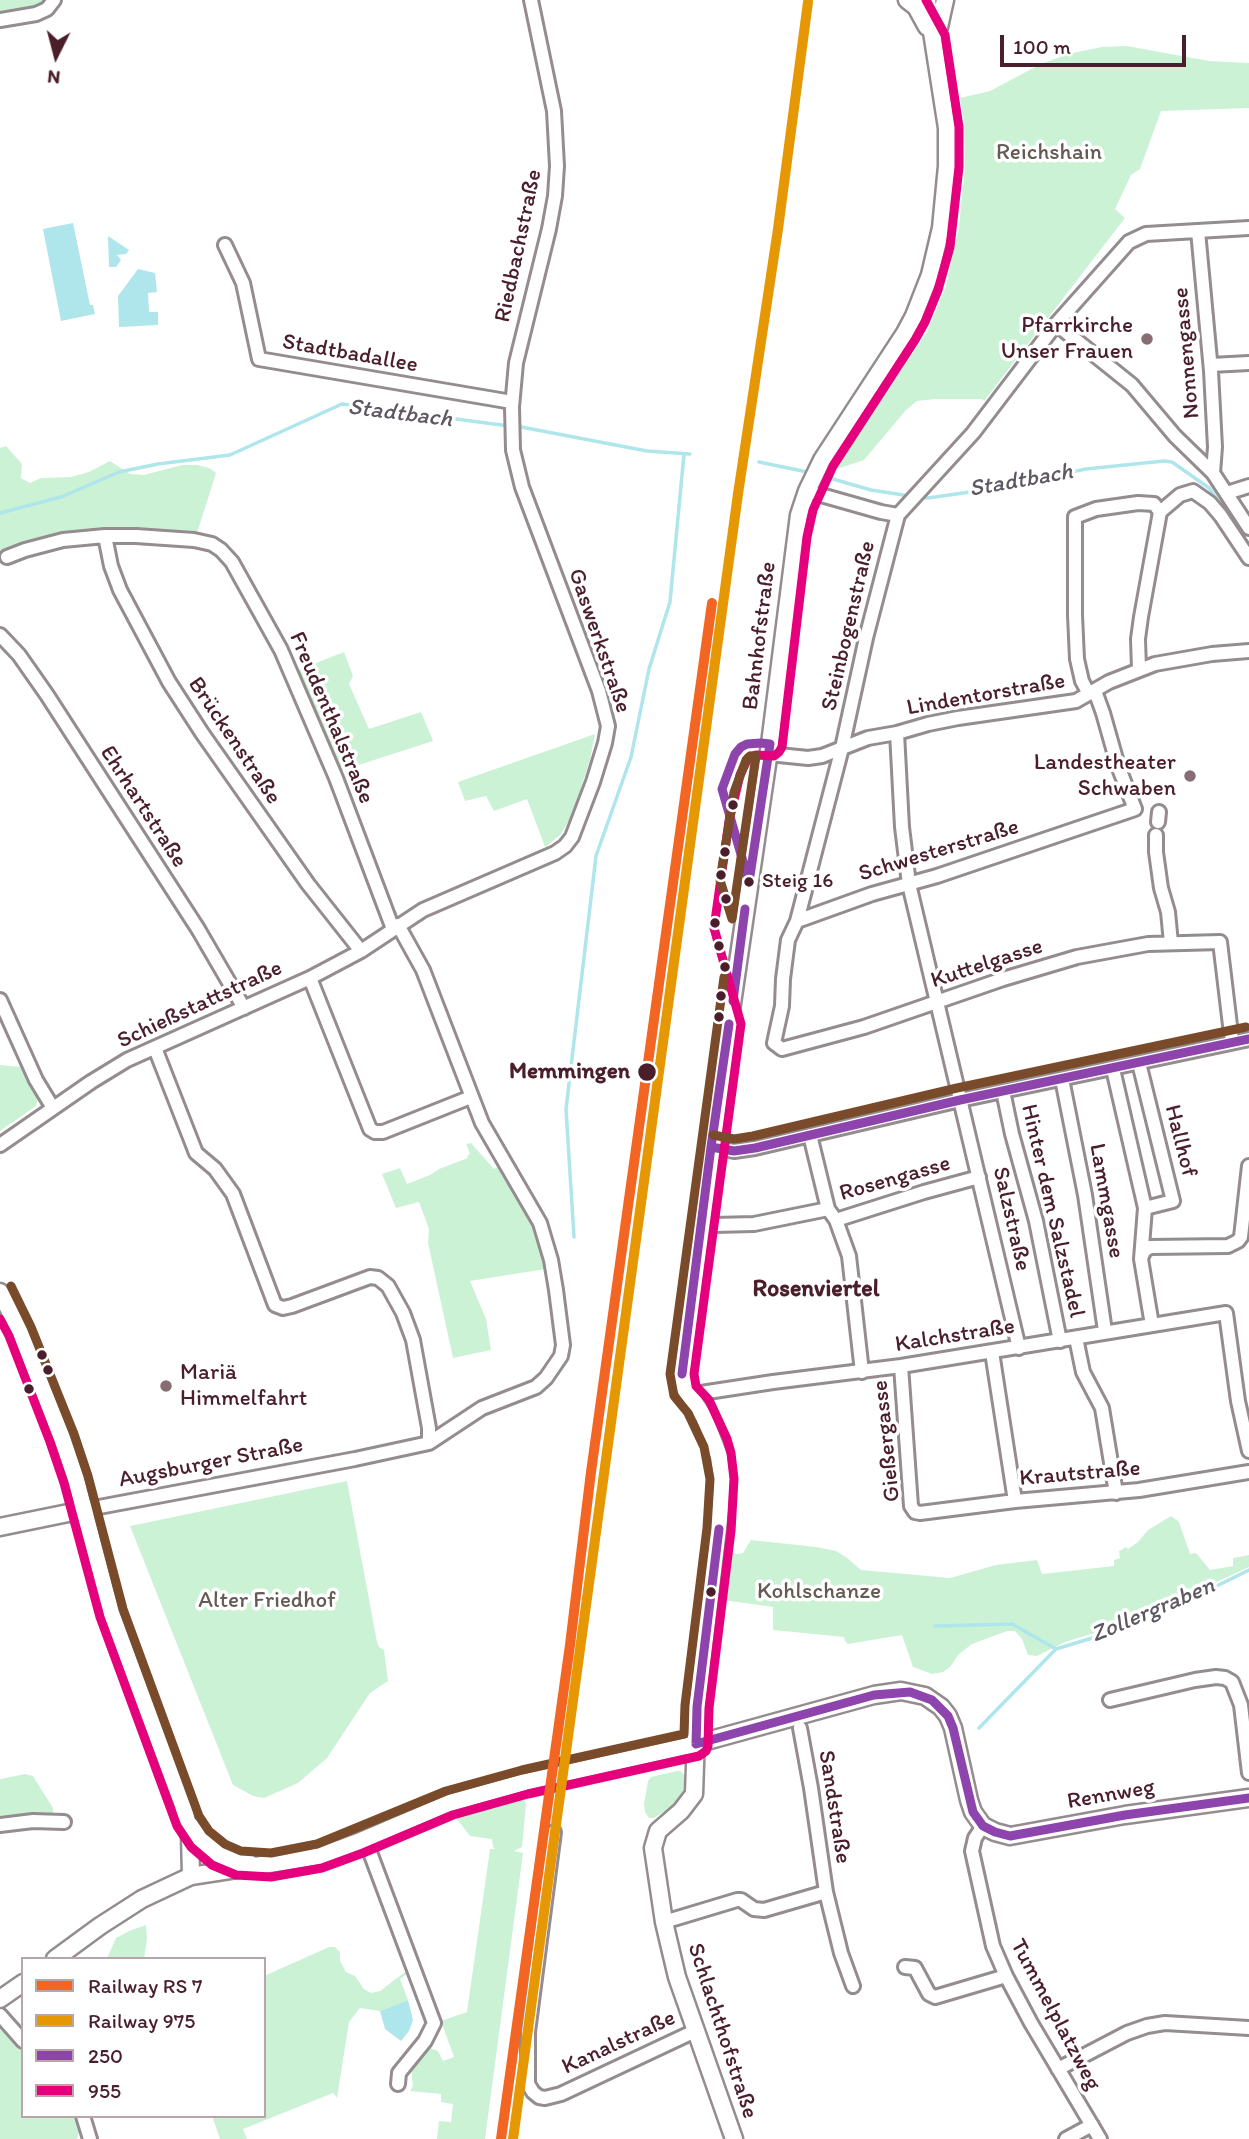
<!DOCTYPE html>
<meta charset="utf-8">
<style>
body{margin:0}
#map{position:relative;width:1249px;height:2139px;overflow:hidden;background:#fff;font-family:Itim,sans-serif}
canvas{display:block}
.legend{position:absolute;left:21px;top:1957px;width:245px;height:161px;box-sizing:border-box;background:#fff;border:2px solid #b7a5aa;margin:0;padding:9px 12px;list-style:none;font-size:21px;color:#4a1f2b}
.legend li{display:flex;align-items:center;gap:14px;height:35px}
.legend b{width:35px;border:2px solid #b7a5aa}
.north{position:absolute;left:21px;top:21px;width:70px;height:70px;-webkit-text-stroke:5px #fff;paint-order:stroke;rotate:186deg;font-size:19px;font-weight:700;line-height:28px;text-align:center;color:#4a1f2b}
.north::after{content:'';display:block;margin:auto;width:24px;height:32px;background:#4a1f2b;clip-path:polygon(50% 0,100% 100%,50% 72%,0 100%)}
.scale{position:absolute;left:1000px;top:35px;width:186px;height:32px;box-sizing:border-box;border:4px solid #4a1f2b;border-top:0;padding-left:9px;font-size:21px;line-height:24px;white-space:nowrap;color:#4a1f2b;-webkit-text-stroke:5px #fff;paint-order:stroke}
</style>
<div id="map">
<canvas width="1249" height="2139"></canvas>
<ul class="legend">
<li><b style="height:9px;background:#f26522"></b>Railway RS 7</li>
<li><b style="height:9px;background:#e69804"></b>Railway 975</li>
<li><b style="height:9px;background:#8e44ad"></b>250</li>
<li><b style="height:9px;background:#e5007d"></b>955</li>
</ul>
<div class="north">N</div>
<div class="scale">100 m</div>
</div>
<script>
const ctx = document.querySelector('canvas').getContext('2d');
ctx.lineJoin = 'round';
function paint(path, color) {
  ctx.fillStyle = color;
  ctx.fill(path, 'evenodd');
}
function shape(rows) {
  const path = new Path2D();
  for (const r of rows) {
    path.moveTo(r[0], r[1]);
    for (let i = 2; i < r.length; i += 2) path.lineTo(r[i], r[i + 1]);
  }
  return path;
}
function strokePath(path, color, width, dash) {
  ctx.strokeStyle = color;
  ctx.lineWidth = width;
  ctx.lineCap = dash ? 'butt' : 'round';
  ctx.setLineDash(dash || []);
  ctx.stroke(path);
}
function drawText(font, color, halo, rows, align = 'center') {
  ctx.font = font + ' Itim,sans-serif';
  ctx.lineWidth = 7;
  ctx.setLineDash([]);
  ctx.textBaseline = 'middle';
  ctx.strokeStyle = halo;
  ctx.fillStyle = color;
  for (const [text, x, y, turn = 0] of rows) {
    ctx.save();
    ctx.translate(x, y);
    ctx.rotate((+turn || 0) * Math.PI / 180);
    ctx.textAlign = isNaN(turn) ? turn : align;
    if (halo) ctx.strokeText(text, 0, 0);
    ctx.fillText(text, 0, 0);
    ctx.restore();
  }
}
const green = shape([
 [0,0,48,0,43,6,0,16],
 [1127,46,1209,61,1249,63,1249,108,1161,111,1140,169,1131,175,1115,209,1125,218,984,401,982,399,935,399,917,401,906,410,864,460,834,470,927,332,946,286,959,226,965,167,964,121,960,98,990,91,1041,64,1068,54,1102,47],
 [6,446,22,464,21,478,30,483,41,478,71,477,89,472,110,461,130,474,144,475,182,465,197,465,209,468,216,473,197,533,139,528,84,530,21,546,0,555,0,448],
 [344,652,353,676,349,684,369,729,421,712,433,741,340,771,298,670],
 [595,734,590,760,572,815,561,834,548,845,545,847,527,799,494,811,486,796,465,801,458,782],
 [0,1065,20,1067,38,1097,36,1106,0,1131],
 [471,1143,494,1169,505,1163,551,1260,546,1269,470,1281,486,1319,491,1350,453,1358,428,1243,429,1229,419,1202,396,1208,382,1174,400,1168,407,1184,430,1175,439,1169,468,1158,467,1156,470,1154,466,1144],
 [347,1481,377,1642,379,1647,384,1650,388,1681,370,1693,327,1758,298,1783,264,1798,253,1796,233,1785,130,1526],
 [1171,1516,1179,1522,1190,1554,1196,1553,1210,1570,1233,1566,1233,1558,1249,1555,1249,1567,1127,1623,1065,1642,1037,1656,1028,1655,1022,1639,1015,1631,1007,1631,972,1644,959,1654,950,1667,943,1672,932,1674,913,1667,902,1635,848,1644,845,1641,844,1637,773,1630,773,1607,723,1600,729,1550,736,1554,743,1553,751,1540,816,1547,836,1551,846,1557,861,1570,950,1578,996,1565,1037,1560,1042,1574,1114,1566,1114,1560,1120,1558,1119,1551,1126,1547,1128,1549,1138,1542,1148,1530],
 [677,1771,681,1771,684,1775,685,1781,684,1789,680,1797,675,1805,668,1809,654,1818,649,1818,645,1812,644,1804,648,1781,651,1777],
 [25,1774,33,1776,53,1808,53,1813,0,1818,0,1779],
 [520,1799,524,1800,526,1804,522,1847,514,1851,523,1853,485,2139,437,2139,439,2121,451,2122,453,2104,441,2102,441,2094,410,2091,413,2086,411,2068,424,2052,430,2048,438,2051,443,2061,454,2057,441,2021,467,2012,490,1849,495,1849,493,1847,492,1839,470,1836,457,1819,462,1813,469,1810],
 [146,1925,147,1939,144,1959,104,1959,108,1956,116,1938,129,1931],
 [329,1947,335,1947,340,1952,340,1961,346,1972,355,1976,364,1989,371,1993,380,1991,409,1969,410,1972,400,1979,408,2000,380,2011,360,2008,349,2022,337,2098,333,2093,243,2129,247,2139,220,2139,212,2116,264,2116,264,1976],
 [0,2024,23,2051,23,2116,76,2116,80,2128,77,2139,0,2139]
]);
const water = shape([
 [73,223,90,305,93,305,95,314,61,321,43,229],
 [108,236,129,250,126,254,117,255,121,260,116,267,109,267],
 [138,269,155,273,157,292,148,293,149,312,158,312,158,325,119,327,118,296],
 [408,2000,413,2020,409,2031,401,2041,385,2029,380,2011]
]);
const stream = shape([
 [516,426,647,451,690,454],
 [759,462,812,473],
 [819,475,871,490,910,496],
 [918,497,928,498,984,490,1086,469,1164,461,1172,462,1209,488,1249,544],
 [0,513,61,497,119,472,158,464,230,455,342,404,509,426],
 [574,1237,566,1109,596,856,631,757,649,669,670,602,684,454],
 [935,1626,1012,1624,1056,1649],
 [979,1728,1056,1649,1122,1629,1178,1605,1249,1570]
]);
const minor = shape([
 [0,20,36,14,47,9,54,0],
 [1198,231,1211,371,1215,447,1213,473],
 [225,245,243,283,259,359,512,402],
 [1056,324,1132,385,1175,436,1213,473,1249,528],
 [1211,365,1249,363],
 [807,491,881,512,898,515],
 [1227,493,1249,486],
 [105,536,111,566,120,590,169,682,202,733,308,884,361,951],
 [7,557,25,550,63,540,105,536,136,536,194,540,212,544,221,550,232,562,281,650,336,778,393,929],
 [0,635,19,655,47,695,198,929,244,1008],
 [1139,669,1138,639,1141,617,1160,512,1180,495,1193,491,1210,503,1221,516,1249,558],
 [1089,694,1082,681,1077,659,1075,615,1075,517,1096,509,1138,503,1154,504,1160,512],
 [897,733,902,827,909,884,1019,1348],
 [769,754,808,758,822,756,868,738,897,733,928,724,958,718,1076,701,1109,682,1155,664,1212,654,1249,651],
 [1158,822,1159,812],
 [1156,835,1156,852,1161,888,1168,912,1171,943],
 [797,921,872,894,937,876,1135,809,1118,766,1103,713,1095,691],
 [310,978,370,1129,375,1132,383,1132,471,1097],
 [0,1000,36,1080,53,1108],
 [1232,1042,1220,942,1148,944,1077,957,1003,979,864,1027,782,1049,774,1043,782,1006,783,979,788,940,797,921,842,748,866,638,898,515,973,433,1056,324,1129,242,1146,234,1249,228],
 [155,1048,196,1153,215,1169,233,1194,275,1305,283,1308,292,1306,370,1277,378,1278,388,1286,403,1313,413,1340,429,1428,429,1443],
 [1113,1069,1145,1208,1173,1201,1139,1063],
 [1062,1079,1085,1195,1105,1331],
 [1003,1091,1012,1134,1036,1221,1060,1341],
 [810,1135,828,1209,836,1220,924,1192,979,1177],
 [0,1145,91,1082,127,1060,310,978,361,951,423,910,555,853,565,846,572,837,593,782,605,743,608,726,599,691,522,487,513,450,512,407,516,363,549,229,555,196,557,166,554,111,531,0],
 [711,1147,734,1151,755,1148,960,1100,1249,1039],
 [1145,1208,1141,1259,1152,1325],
 [836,1220,849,1256,862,1372],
 [702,1224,714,1225,754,1224,828,1209],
 [1141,1259,1144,1251,1150,1247,1228,1246,1238,1241,1241,1237,1249,1166],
 [1076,1338,1083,1372,1102,1408,1116,1493],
 [992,1352,1015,1501],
 [901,1366,911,1506,915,1512,920,1513,1015,1501,1139,1490,1249,1472],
 [688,1395,773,1382,901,1366,1226,1313,1238,1401,1249,1451],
 [83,1510,355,1459,429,1443,482,1408,536,1387,546,1378,561,1356,563,1345,556,1290,551,1260,540,1223,482,1123,423,970,398,925],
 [1110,1700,1195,1680,1216,1677,1225,1678,1232,1682,1241,1705,1249,1773],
 [800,1728,811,1788,826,1892,841,1953,853,1986],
 [0,1825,33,1821,64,1822],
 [983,1826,975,1838,972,1851,993,1946,1006,1976,1031,2023,1100,2139],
 [554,1832,528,2032,528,2084,533,2092,539,2097,545,2098,561,2094,695,2031],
 [365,1839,434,2023,425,2041,399,2073,398,2084],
 [664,1922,737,1900,741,1900,754,1909,764,1910,826,1892],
 [905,1967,915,1968,929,1994,935,1997,1006,1976],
 [0,2015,23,2041],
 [1058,2069,1127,2033,1147,2026,1165,2023,1249,2028],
 [83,2116,90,2139],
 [1066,2139,1092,2125]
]);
const tertiary = shape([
 [907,0,916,7,927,27],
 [934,36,939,27,945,0],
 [0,1292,20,1331,62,1438,76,1479,111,1613,183,1805,190,1834,191,1876],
 [0,1527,83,1510],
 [191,1826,200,1839,219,1855,238,1863,249,1863],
 [55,1959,100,1926,142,1899,191,1876,320,1856,358,1842,449,1803,525,1782,696,1744,874,1695,901,1691,925,1696,941,1707,948,1716,953,1728,969,1800,973,1812,983,1826,995,1832,1010,1836,1125,1815,1249,1798],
 [0,1999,23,1983],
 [734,2139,677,1977,664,1922,653,1848,658,1831,681,1811,694,1794,697,1707,720,1511,722,1479,719,1456,704,1417,684,1387,682,1374,729,1024,770,744,799,515,807,491,822,460,905,333,914,316,930,275,941,228,947,166,947,128,927,0]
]);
const bus1 = shape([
 [761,743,770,744,749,882,722,789,735,754,741,747,747,744,761,743],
 [733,1001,745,909],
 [733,1001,745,909],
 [711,1147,734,1151,755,1148,960,1100,1249,1039],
 [711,1147,729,1024],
 [711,1147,729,1024],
 [682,1374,711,1147],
 [682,1374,711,1147],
 [697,1707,697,1713,696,1744,697,1707],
 [697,1707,719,1529],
 [697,1707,719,1529],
 [696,1744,874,1695,910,1692,932,1700,948,1716,953,1728,973,1812,983,1826,995,1832,1010,1836,1125,1815,1249,1798]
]);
const bus2 = shape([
 [0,1319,9,1336,50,1442,64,1483,100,1617,177,1826,191,1847,212,1865,236,1875,271,1877,322,1868,363,1853,453,1815,528,1794,699,1756,706,1751,708,1746,709,1708,731,1531,734,1479,731,1453,727,1439,709,1400,696,1386,694,1374,741,1024,714,928,729,821,740,775,748,758,756,755,774,756,779,752,782,747,807,537,813,510,833,466,915,340,925,322,938,290,950,247,959,167,959,127,945,35,926,0]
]);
const bus3 = shape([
 [750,756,756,756,732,919,720,880,734,792,746,760,750,756],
 [713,1135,734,1139,753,1136,957,1088,1246,1027],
 [11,1286,31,1327,74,1434,88,1476,123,1609,199,1816,209,1831,225,1844,241,1851,271,1853,317,1844,446,1791,522,1770,684,1734,685,1705,707,1528,710,1479,704,1447,688,1413,674,1396,670,1374,724,977]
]);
const rail1 = shape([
 [501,2139,570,1645,591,1472,712,603]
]);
const rail2 = shape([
 [513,2139,738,494,778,229,808,2]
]);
const markers = [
 [1147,339,7,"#896d75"],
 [1190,776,7,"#896d75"],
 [733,805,6,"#4a1f2b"],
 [725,852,6,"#4a1f2b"],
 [721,875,6,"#4a1f2b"],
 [749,882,6,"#4a1f2b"],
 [726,899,6,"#4a1f2b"],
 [715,923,6,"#4a1f2b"],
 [719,946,6,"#4a1f2b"],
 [725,967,6,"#4a1f2b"],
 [721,996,6,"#4a1f2b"],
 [719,1017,6,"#4a1f2b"],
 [647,1072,10,"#4a1f2b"],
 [42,1355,6,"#4a1f2b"],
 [48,1370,6,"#4a1f2b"],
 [166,1386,7,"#896d75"],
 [29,1389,6,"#4a1f2b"],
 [711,1592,6,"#4a1f2b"]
];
const busNames = [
 ["Steig 16",762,882]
];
const parkNames = [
 ["Reichshain",1049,153],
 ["Kohlschanze",819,1592],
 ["Alter Friedhof",267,1601]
];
const streetNames = [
 ["Riedbachstraße",519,246,-78],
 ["Nonnengasse",1187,353,-95],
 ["Stadtbadallee",350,354,10],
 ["Steinbogenstraße",849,626,-77],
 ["Bahnhofstraße",760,636,-83],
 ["Gaswerkstraße",599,641,71],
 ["Lindentorstraße",986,695,-10],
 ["Freudenthalstraße",331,718,67],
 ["Brückenstraße",234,741,56],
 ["Ehrhartstraße",143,807,57],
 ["Schwesterstraße",939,851,-17],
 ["Kuttelgasse",987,964,-18],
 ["Schießstattstraße",200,1005,-25],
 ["Hallhof",1180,1141,76],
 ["Rosengasse",895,1179,-16],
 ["Lammgasse",1106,1201,80],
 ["Hinter dem Salzstadel",1052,1211,77],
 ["Salzstraße",1011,1219,77],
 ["Kalchstraße",955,1336,-9],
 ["Gießergasse",887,1441,-96],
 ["Augsburger Straße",211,1463,-11],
 ["Krautstraße",1080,1474,-5],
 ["Rennweg",1111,1795,-10],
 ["Sandstraße",834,1807,81],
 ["Tummelplatzweg",1055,2015,62],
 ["Schlachthofstraße",722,2031,72],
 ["Kanalstraße",619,2043,-25]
];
const poiNames = [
 ["Pfarrkirche",1133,326],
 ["Unser Frauen",1133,352],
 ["Landestheater",1176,763],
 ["Schwaben",1176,789],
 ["Mariä",180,1373,"left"],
 ["Himmelfahrt",180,1399,"left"]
];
const stopNames = [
 ["Memmingen",630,1072]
];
const waterNames = [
 ["Stadtbach",400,414,7],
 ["Stadtbach",1021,481,-10],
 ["Zollergraben",1153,1611,-23]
];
const neighbourhoodNames = [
 ["Rosenviertel",816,1290]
];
paint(green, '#ccf2d5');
paint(water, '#aee6eb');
strokePath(stream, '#aee6eb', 3.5);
strokePath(minor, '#948c8e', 18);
strokePath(tertiary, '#948c8e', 21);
strokePath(minor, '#fff', 12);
strokePath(tertiary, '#fff', 16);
strokePath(bus1, '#8e44ad', 9);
strokePath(bus2, '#e5007d', 9);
strokePath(bus3, '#7a4b2a', 9);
strokePath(rail1, '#f26522', 10);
strokePath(rail2, '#e69804', 10);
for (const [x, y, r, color] of markers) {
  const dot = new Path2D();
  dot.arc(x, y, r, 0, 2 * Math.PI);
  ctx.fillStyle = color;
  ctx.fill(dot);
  strokePath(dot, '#fff', 2.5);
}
drawText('21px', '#4a1f2b', '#fff', busNames, 'left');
drawText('23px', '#655b54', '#fff', parkNames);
drawText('23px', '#4a1f2b', '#fff', streetNames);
drawText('23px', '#4a1f2b', '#fff', poiNames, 'right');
drawText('bold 23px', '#4a1f2b', '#fff', stopNames, 'right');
drawText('italic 24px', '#5e5862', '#fff', waterNames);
drawText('bold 24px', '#4a1f2b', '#fff', neighbourhoodNames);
</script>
